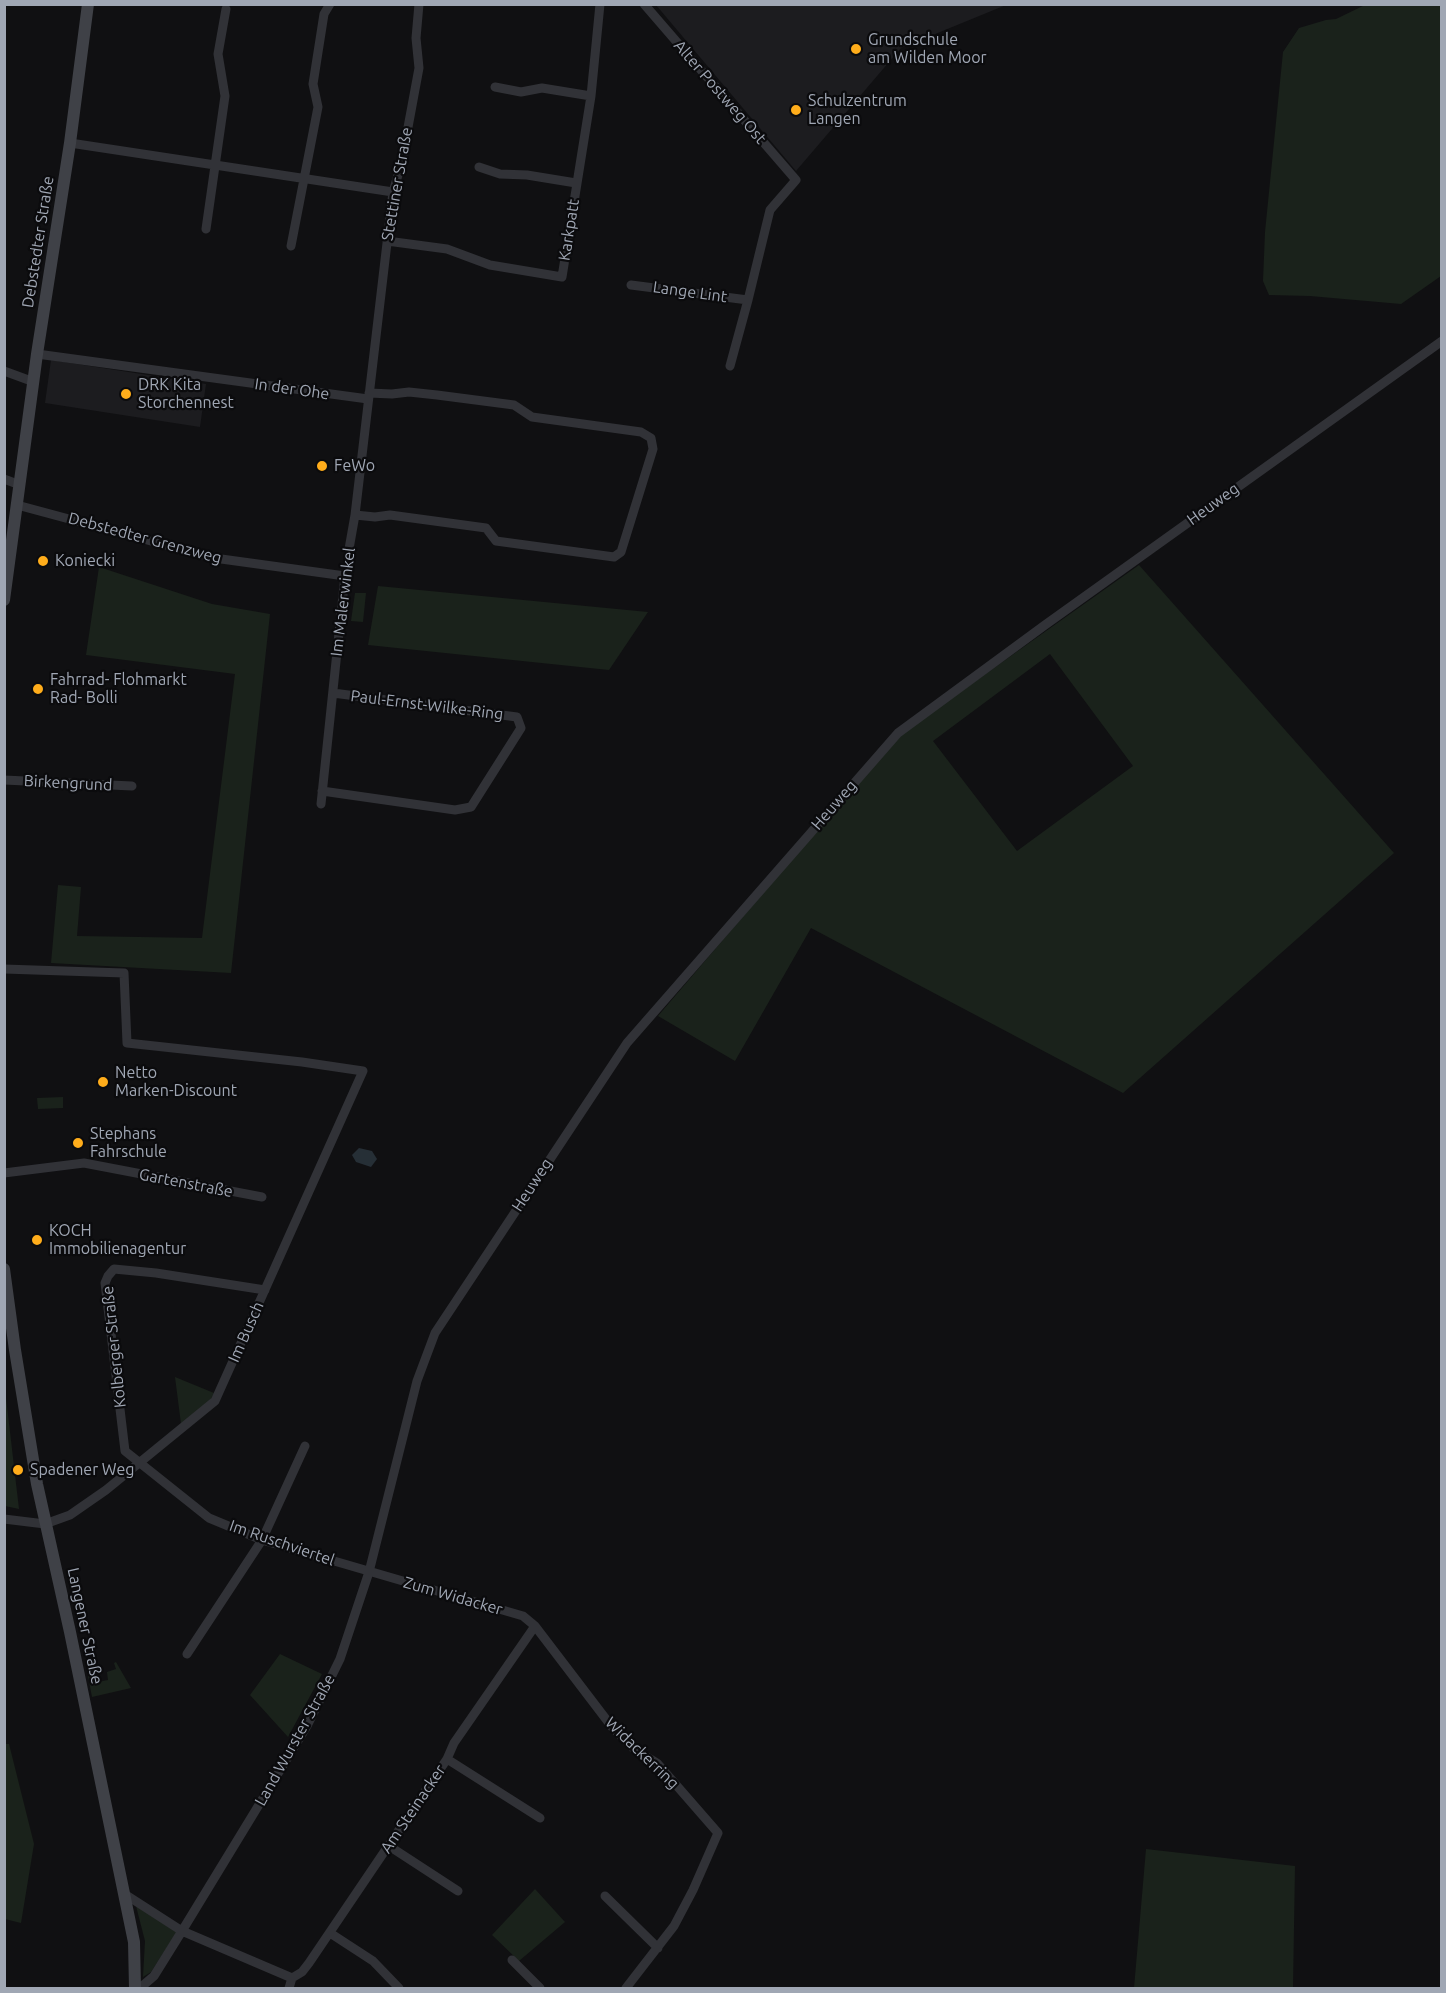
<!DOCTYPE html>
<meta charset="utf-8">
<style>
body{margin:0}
#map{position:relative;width:1446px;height:1993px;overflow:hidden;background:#101012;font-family:Ubuntu,sans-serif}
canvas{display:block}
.frame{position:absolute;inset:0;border:6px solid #a0a7b4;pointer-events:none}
</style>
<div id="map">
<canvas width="1446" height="1993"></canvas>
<div class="frame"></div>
</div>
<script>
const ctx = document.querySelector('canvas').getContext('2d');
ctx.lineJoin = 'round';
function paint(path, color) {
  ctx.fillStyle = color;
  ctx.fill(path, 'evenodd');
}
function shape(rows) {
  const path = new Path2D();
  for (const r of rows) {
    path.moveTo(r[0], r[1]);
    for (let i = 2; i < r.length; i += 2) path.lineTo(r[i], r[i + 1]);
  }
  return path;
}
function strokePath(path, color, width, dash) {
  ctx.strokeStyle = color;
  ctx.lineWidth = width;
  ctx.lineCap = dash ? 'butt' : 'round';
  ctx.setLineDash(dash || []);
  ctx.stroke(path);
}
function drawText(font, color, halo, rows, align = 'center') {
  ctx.font = font + ' Ubuntu,sans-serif';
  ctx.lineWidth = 4.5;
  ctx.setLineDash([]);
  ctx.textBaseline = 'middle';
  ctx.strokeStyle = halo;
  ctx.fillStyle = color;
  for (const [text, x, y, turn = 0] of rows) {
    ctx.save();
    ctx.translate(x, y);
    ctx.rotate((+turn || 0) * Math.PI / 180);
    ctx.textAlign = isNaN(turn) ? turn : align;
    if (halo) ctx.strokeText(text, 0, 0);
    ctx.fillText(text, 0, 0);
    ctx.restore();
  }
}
const built = shape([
 [656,5,1006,5,901,48,796,171],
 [51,360,206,384,200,427,45,403]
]);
const green = shape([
 [1367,4,1441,5,1441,276,1401,304,1310,296,1269,295,1263,281,1265,232,1283,52,1299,28,1326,20,1336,19],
 [1139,565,1394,853,1123,1093,811,928,735,1061,658,1016,885,750,901,734],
 [1050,654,1133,766,1017,851,933,741],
 [99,567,212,604,270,614,231,973,51,963,58,885,81,887,77,936,202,938,235,674,86,655],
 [378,586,648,612,609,670,368,645],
 [355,593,366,593,363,622,351,621],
 [63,1097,63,1108,38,1109,37,1098],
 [175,1377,214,1393,209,1403,181,1424],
 [4,1389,5,1389,19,1509,5,1506],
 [280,1654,322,1674,288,1737,250,1695],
 [116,1662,131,1688,92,1697,88,1676,96,1674,98,1682,108,1680,107,1672,116,1669,114,1663],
 [5,1744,9,1744,34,1844,21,1923,5,1919],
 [1146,1849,1295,1866,1293,1988,1134,1988],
 [535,1889,565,1922,519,1961,492,1935],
 [136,1906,177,1932,151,1972,143,1977,145,1941]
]);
const water = shape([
 [359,1148,372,1151,377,1159,371,1167,356,1162,352,1155]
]);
const street = shape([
 [644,4,796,180,770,210,748,300,730,366],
 [495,87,521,92,542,88,591,96],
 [70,143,393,192],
 [479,167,500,174,527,175,576,183],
 [206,229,225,96,218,54,226,9],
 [387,241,447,249,490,265,562,277,591,96,600,4],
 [291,246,318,107,313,84,324,14,330,4],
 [631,285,748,300],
 [37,354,368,399],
 [4,371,34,382],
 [4,479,20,485],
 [17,505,214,558,345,576],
 [355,515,375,517,390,515,486,528,496,541,614,557,621,552,653,449,651,438,641,432,532,417,514,405,437,395,409,392,392,394,369,393],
 [4,780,132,786],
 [322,791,455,810,471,807,521,728,517,717,333,693],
 [321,804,345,576,350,560,349,549,355,515,393,192,401,165,419,68,416,38,419,4],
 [4,969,124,973,127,1043,302,1062,363,1071,215,1401,106,1490,70,1515,45,1524,4,1519],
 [4,1173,84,1163,262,1197],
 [265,1290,156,1273,114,1269,108,1276,105,1283,125,1451,209,1518,262,1540,523,1616,535,1626,612,1727,634,1749,657,1763,718,1833,693,1890,674,1926,626,1988],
 [187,1654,262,1540,305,1446],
 [447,1759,540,1818],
 [389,1846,458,1891],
 [123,1893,182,1931,292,1978],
 [605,1896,658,1948],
 [330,1933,373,1961,399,1988],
 [512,1960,540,1988],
 [140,1988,154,1976,182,1931,307,1726,340,1659,369,1572,417,1381,435,1333,627,1043,898,733,1045,625,1442,341],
 [289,1988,292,1978,302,1972,309,1963,447,1759,454,1743,535,1626]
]);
const secondary = shape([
 [4,600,37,354,70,143,88,4],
 [4,1269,15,1350,37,1484,70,1632,134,1942,135,1988]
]);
const markers = [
 [856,49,6,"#ffad1b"],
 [796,110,6,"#ffad1b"],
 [126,394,6,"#ffad1b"],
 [322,466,6,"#ffad1b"],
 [43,561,6,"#ffad1b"],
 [38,689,6,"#ffad1b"],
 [103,1082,6,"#ffad1b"],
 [78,1143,6,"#ffad1b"],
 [37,1240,6,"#ffad1b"],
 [18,1470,6,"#ffad1b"]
];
const poiNames = [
 ["Grundschule",868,40],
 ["am Wilden Moor",868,58],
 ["Schulzentrum",808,101],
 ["Langen",808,119],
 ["DRK Kita",138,385],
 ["Storchennest",138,403],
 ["FeWo",334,466],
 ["Koniecki",55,561],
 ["Fahrrad- Flohmarkt",50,680],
 ["Rad- Bolli",50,698],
 ["Netto",115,1073],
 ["Marken-Discount",115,1091],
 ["Stephans",90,1134],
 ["Fahrschule",90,1152],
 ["KOCH",49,1231],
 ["Immobilienagentur",49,1249],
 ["Spadener Weg",30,1470]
];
const streetNames = [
 ["Alter Postweg Ost",720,92,49],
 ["Stettiner Straße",397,184,-80],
 ["Karkpatt",569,230,-81],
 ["Debstedter Straße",38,242,-81],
 ["Lange Lint",690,292,8],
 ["In der Ohe",292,389,8],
 ["Heuweg",1213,504,-36],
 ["Debstedter Grenzweg",145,538,15],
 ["Im Malerwinkel",343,602,-83],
 ["Paul-Ernst-Wilke-Ring",427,705,7],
 ["Birkengrund",68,783,3],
 ["Heuweg",834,805,-49],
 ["Gartenstraße",186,1183,11],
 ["Heuweg",532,1185,-57],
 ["Im Busch",246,1332,-66],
 ["Kolberger Straße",114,1347,-96],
 ["Im Ruschviertel",282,1543,19],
 ["Zum Widacker",453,1596,16],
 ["Langener Straße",85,1626,78],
 ["Land Wurster Straße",295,1740,-61],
 ["Widackerring",642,1753,44],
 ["Am Steinacker",413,1809,-56]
];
paint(built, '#1c1c1f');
paint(green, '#1a221b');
paint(water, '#262f36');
strokePath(street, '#313237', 9);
strokePath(secondary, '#3f4147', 12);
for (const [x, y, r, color] of markers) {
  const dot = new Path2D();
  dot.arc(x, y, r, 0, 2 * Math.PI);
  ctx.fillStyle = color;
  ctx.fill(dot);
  strokePath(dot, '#0b0b0d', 2);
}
drawText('16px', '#a0a7b4', '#0b0b0d', poiNames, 'left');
drawText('16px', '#a0a7b4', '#0b0b0d', streetNames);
</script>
